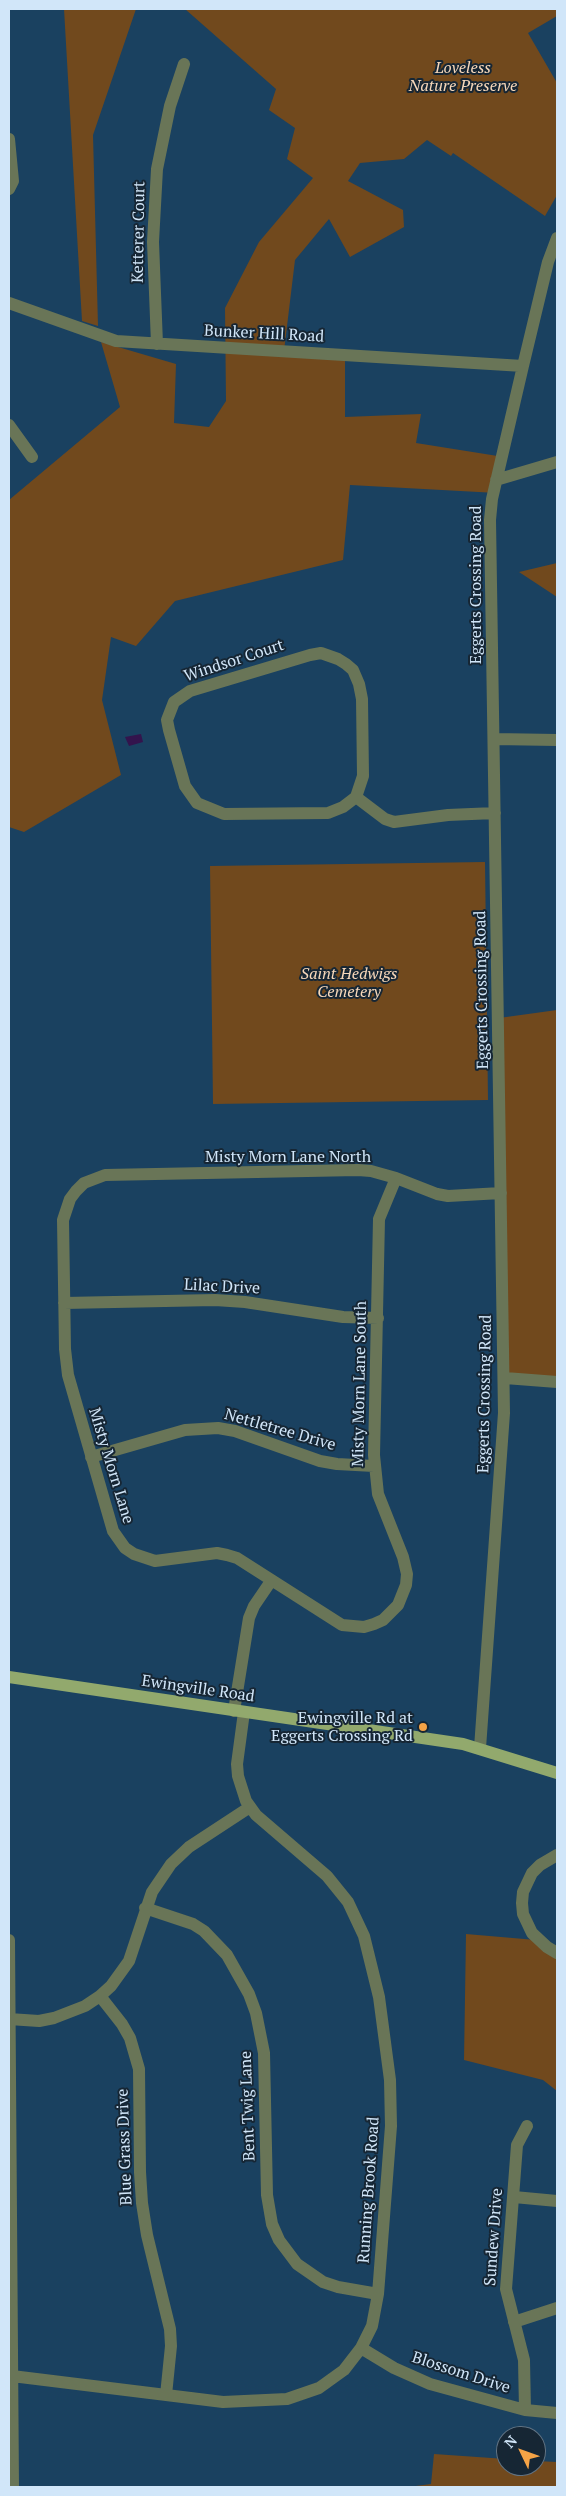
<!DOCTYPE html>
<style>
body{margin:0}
#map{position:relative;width:566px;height:2496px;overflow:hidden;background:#1a4160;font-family:"PT Serif",serif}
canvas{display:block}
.frame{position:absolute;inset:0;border:10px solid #d1e6f9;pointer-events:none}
.north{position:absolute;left:496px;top:2426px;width:50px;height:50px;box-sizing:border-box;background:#162634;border:1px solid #617383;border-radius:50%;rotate:312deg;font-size:14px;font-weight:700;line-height:20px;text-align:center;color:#d1e6f9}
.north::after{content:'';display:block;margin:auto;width:18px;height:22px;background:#f5a346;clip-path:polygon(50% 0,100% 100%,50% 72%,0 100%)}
</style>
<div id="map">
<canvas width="566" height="2496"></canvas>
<div class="frame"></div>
<div class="north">N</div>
</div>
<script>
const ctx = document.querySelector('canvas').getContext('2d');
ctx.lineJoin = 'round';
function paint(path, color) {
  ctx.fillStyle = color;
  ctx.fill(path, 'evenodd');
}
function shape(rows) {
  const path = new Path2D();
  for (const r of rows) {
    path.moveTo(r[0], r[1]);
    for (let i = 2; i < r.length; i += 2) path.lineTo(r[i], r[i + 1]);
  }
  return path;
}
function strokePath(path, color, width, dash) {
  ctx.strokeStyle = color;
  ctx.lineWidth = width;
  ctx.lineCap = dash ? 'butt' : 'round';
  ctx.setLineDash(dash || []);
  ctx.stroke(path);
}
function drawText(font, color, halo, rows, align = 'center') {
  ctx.font = font + ' "PT Serif",serif';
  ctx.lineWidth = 4;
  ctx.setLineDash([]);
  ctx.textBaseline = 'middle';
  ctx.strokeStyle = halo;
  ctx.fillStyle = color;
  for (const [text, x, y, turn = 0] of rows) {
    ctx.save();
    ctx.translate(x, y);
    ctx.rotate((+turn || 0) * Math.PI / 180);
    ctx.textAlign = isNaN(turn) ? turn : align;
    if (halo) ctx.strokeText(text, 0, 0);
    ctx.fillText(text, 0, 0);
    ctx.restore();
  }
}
const green = shape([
 [64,9,136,9,93,135,98,326,82,321],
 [185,9,557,9,557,16,528,33,557,83,557,195,545,216,453,153,451,156,427,140,404,159,360,163,348,181,403,210,404,227,350,257,329,219,295,260,284,351,345,353,345,417,421,414,416,443,504,457,497,493,350,485,343,560,175,601,136,646,111,637,102,700,121,775,24,832,9,827,9,500,120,407,101,342,176,364,174,423,209,427,226,401,225,308,259,242,313,178,287,159,295,128,269,110,276,89],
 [557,563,557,597,519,572],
 [485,862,488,1100,213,1104,210,866],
 [557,1010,557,1382,505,1378,499,1018],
 [466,1934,536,1940,557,1953,557,2091,543,2080,464,2060],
 [434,2454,506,2459,506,2466,536,2466,536,2461,557,2462,557,2487,408,2487,431,2484]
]);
const water = shape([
 [141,734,143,742,129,746,125,737]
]);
const minor = shape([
 [9,139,13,181,9,189],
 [9,303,116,341,523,366],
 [157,344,153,242,157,169,170,106,184,64],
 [9,425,32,457],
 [496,480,557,462],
 [321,653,338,659,346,664,353,670,359,684,362,699,363,776,356,797,343,807,328,813,224,814,197,803,185,786,169,730,167,720,174,702,190,691,310,655,321,653],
 [494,739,557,740],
 [356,797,385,819,394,822,448,815,495,813],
 [396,1178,379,1219,374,1455,378,1494,403,1557,407,1574,406,1585,398,1605,383,1620,374,1624,364,1627,342,1625,237,1558,227,1555,217,1553,155,1561,134,1554,125,1548,113,1531,68,1375,65,1349,63,1220,70,1199,76,1191,84,1183,105,1175,358,1170,371,1171,396,1178,437,1194,448,1196,501,1193],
 [64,1303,215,1300,245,1302,343,1317,378,1318],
 [505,1378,557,1382],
 [91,1457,185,1430,218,1428,235,1431,320,1461,337,1464,374,1466],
 [234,1711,249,1618,254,1606,271,1581],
 [480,1748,504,1413,490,520,492,499,523,366,548,262,557,238],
 [557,1855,540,1865,532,1873,523,1892,522,1903,523,1914,532,1933,547,1947,557,1953],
 [145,1908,193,1924,204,1931,227,1955,249,1994,256,2013,264,2053,267,2195,272,2224,279,2240,297,2264,323,2282,338,2287,378,2294],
 [9,1940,13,2487],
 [100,1996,122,2024,130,2038,139,2069,140,2172,142,2203,147,2235,170,2329,171,2346,166,2395],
 [9,2019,39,2021,54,2018,85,2006,100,1996,111,1986,129,1961,152,1892,171,1864,189,1847,250,1807],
 [514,2197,557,2201],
 [514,2322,557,2308],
 [361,2348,394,2368,430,2384,525,2410,557,2413],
 [12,2376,223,2402,287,2399,319,2388,344,2370,361,2348,372,2326,378,2294,391,2126,390,2080,379,1997,364,1936,348,1902,327,1876,256,1815,246,1801,238,1776,237,1764,244,1712],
 [525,2410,524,2360,506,2289,517,2145,527,2126]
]);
const major = shape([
 [9,1677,463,1744,557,1773]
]);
const markers = [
 [423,1727,5,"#f5a346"]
];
const parkNames = [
 ["Loveless",463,68],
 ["Nature Preserve",463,86],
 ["Saint Hedwigs",349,974],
 ["Cemetery",349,992]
];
const streetNames = [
 ["Ketterer Court",139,232,-89],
 ["Bunker Hill Road",264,334,3],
 ["Eggerts Crossing Road",476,585,-90],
 ["Windsor Court",234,661,-18],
 ["Eggerts Crossing Road",482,990,-91],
 ["Misty Morn Lane North",288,1157],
 ["Lilac Drive",222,1287,3],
 ["Misty Morn Lane South",360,1384,-89],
 ["Eggerts Crossing Road",485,1394,-89],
 ["Nettletree Drive",280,1430,16],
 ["Misty Morn Lane",111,1466,73],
 ["Ewingville Road",198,1689,8],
 ["Bent Twig Lane",248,2106,-92],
 ["Blue Grass Drive",125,2147,-92],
 ["Running Brook Road",369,2190,-86],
 ["Sundew Drive",494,2237,-86],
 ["Blossom Drive",461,2373,18]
];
const poiNames = [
 ["Ewingville Rd at",413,1718],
 ["Eggerts Crossing Rd",413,1736]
];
paint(green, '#71491d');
paint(water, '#33144d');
strokePath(minor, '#697557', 12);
strokePath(major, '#92a96d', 12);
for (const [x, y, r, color] of markers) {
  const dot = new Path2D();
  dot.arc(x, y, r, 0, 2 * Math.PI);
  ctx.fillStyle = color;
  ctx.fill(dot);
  strokePath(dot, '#162634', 2);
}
drawText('italic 16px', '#f7d8ba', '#162634', parkNames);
drawText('16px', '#d1e6f9', '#162634', streetNames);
drawText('16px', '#d1e6f9', '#162634', poiNames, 'right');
</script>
